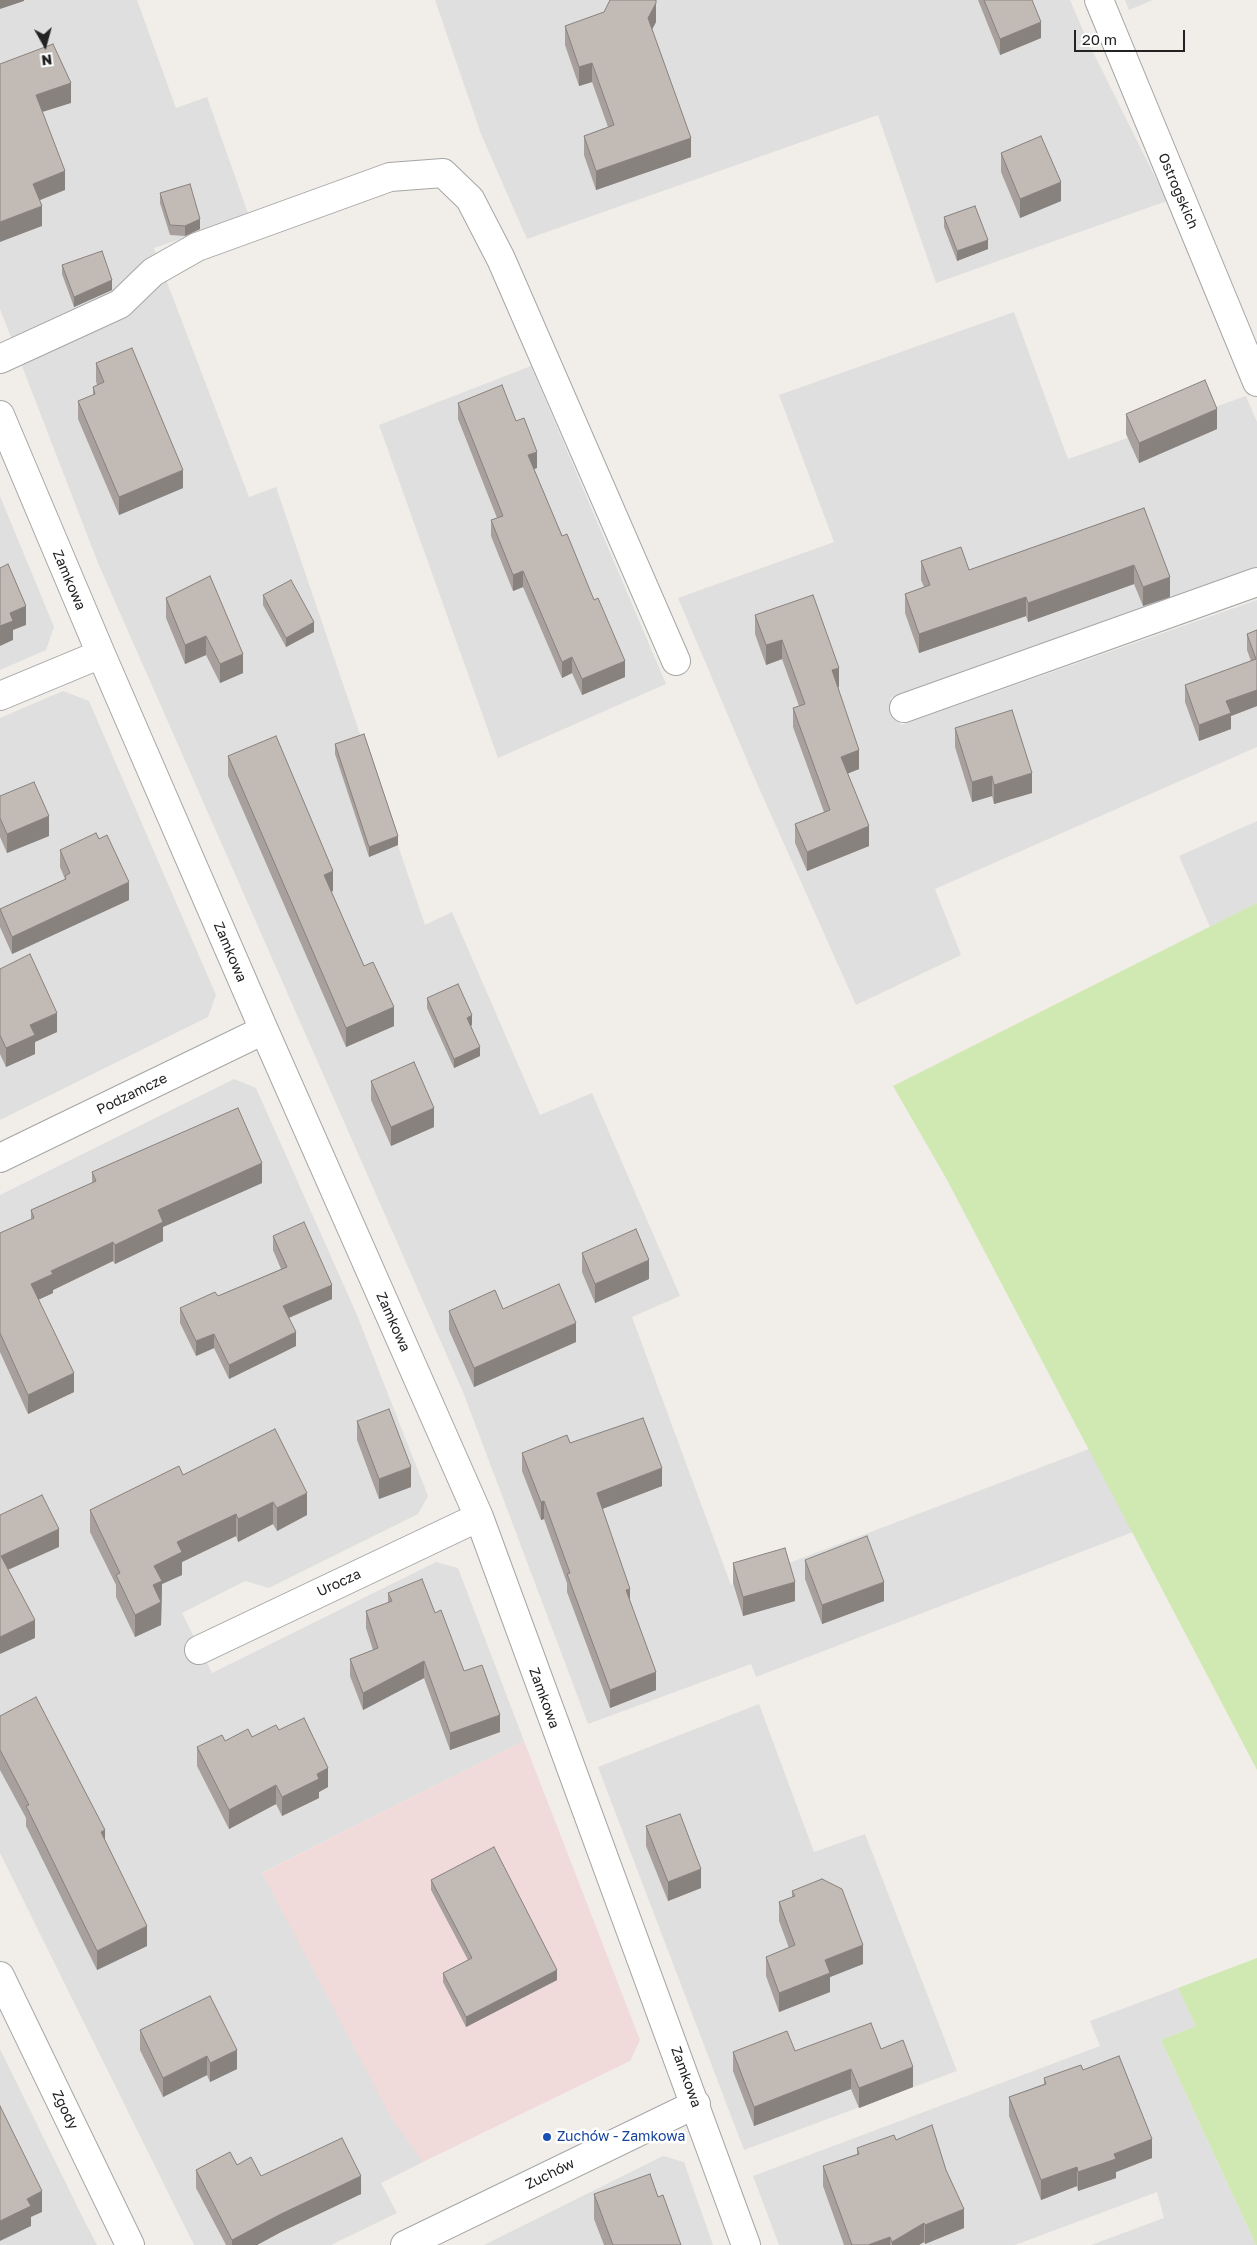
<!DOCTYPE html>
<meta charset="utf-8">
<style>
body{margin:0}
#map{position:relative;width:1257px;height:2245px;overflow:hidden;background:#f1eee9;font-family:"Golos Text",sans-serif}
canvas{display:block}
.north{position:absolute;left:20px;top:20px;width:50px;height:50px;-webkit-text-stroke:4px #fff;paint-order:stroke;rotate:173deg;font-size:14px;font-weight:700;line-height:20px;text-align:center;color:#222}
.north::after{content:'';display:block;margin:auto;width:18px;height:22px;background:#222;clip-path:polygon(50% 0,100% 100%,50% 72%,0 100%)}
.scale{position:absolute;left:1074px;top:30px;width:111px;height:22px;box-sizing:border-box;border:2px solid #222;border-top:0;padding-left:6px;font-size:15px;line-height:18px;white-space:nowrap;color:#222;-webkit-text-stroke:4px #fff;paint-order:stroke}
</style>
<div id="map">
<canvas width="1257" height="2245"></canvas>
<div class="north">N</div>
<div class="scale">20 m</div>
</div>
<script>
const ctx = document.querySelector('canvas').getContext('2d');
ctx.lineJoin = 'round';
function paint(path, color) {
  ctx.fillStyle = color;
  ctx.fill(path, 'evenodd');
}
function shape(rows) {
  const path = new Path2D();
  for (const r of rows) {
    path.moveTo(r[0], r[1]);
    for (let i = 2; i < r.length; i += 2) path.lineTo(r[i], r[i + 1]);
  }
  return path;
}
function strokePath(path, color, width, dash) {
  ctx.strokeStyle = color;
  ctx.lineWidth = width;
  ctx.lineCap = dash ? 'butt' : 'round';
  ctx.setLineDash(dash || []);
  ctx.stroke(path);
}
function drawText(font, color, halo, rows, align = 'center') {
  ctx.font = font + ' "Golos Text",sans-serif';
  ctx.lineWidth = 5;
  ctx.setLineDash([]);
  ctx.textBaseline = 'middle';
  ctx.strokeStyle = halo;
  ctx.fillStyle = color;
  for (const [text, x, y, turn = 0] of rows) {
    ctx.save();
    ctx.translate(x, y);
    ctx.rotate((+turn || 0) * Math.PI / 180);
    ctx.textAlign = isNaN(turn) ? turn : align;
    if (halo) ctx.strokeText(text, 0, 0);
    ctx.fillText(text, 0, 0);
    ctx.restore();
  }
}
const residential = shape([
 [0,0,137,0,176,108,207,97,249,216,154,248,249,497,276,487,425,925,452,912,540,1115,592,1093,680,1296,632,1317,731,1585,1089,1449,1133,1532,756,1677,751,1664,588,1724,463,1392,98,563,0,309],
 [435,0,1070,0,1088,42,1167,201,936,283,878,115,527,239,481,134],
 [1125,0,1153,0,1129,10],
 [1014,312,1068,459,1246,396,1257,422,1257,569,890,698,901,725,1257,600,1257,747,935,889,961,955,856,1005,755,779,678,598,834,542,779,395],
 [531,366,666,684,498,758,379,425],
 [0,496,54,627,46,650,0,670],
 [63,691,89,701,216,995,208,1017,0,1120,0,718],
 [1257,821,1257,903,1210,927,1179,856],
 [234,1079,256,1088,357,1315,428,1496,418,1514,269,1588,245,1581,182,1613,212,1673,436,1562,458,1568,524,1741,262,1873,423,2162,381,2183,397,2213,331,2245,194,2245,0,1853,0,1195],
 [759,1704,814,1852,865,1834,957,2071,744,2150,598,1767],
 [1178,1988,1196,2026,1161,2040,1256,2245,1091,2245,1164,2218,1157,2192,1015,2245,779,2245,753,2176,1100,2046,1090,2021],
 [0,2049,85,2222,97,2245,0,2245],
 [663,2156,684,2162,713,2245,484,2245]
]);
const commercial = shape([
 [524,1741,640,2040,630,2061,423,2162,393,2121,262,1873]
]);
const grass = shape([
 [1257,903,1257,1770,946,1178,893,1086],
 [1257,1958,1257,2245,1256,2245,1161,2040,1196,2026,1178,1988]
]);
const minor = shape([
 [1099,0,1257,382],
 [0,359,120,304,153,272,197,247,390,177,443,173,470,199,501,259,676,661],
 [0,415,101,654,264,1030,479,1517,746,2245],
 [0,696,101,654],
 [904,708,1257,582],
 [0,1158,264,1030],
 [199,1650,479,1517],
 [0,1976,130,2245],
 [405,2245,696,2104]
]);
const wall = shape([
 [978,0,1032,0,1041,38,1000,55],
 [656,22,652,29,691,157,596,190,584,155,584,136,608,127,592,82,579,86,565,45,565,26],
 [1001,153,1061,201,1020,218,1001,172],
 [160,193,200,229,185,236,170,235,160,203],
 [944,217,988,249,957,261,944,227],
 [62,265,112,290,74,307,62,274],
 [96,363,183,488,119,515,78,419,78,401,93,395,93,387,97,385,96,381],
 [458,403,516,421,537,468,534,469,554,517,625,677,582,695,572,673,562,678,523,587,513,591,491,536,491,520,497,518,458,419],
 [1126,414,1217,429,1139,463,1126,434],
 [1144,508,1170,597,1143,606,1134,584,1028,622,1026,616,919,653,905,613,905,594,924,587,921,580,921,561,969,570],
 [210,576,243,673,220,683,206,655,185,664,166,618,166,598],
 [263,595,314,632,286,647,263,605],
 [755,615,839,687,838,687,859,769,847,774,869,846,807,871,795,843,795,824,824,812,793,727,793,708,799,706,782,659,766,665,755,634],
 [1257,630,1257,706,1231,716,1231,729,1199,741,1185,702,1185,685,1251,661,1247,650,1247,634],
 [955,728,1032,793,994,804,992,796,972,802,955,747],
 [335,744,398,845,369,857,335,754],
 [228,756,333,891,331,891,364,966,394,1026,346,1047,228,776],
 [0,796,49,836,7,853,0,837],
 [99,839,129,900,12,954,0,927,0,909,65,879,60,867,60,850],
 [0,969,57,1032,35,1042,35,1054,6,1067,0,1054],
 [427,998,472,1025,471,1026,480,1056,454,1068,427,1008],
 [371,1081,434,1127,391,1146,371,1100],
 [92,1172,262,1183,163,1227,163,1241,115,1264,113,1261,53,1290,53,1293,38,1300,74,1392,28,1414,0,1352,0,1233,31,1219,31,1210,92,1183],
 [273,1236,332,1299,289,1318,296,1346,229,1379,214,1348,196,1356,180,1323,180,1308,218,1296,281,1269,273,1250],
 [582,1253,649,1279,595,1303,582,1272],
 [503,1309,576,1342,474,1387,449,1330,449,1311],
 [357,1421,411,1487,379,1499,357,1440],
 [275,1429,307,1515,277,1531,273,1524,238,1542,236,1536,182,1562,182,1575,162,1584,161,1625,135,1637,116,1597,116,1585,90,1532,90,1510,183,1475],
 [570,1443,662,1486,602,1509,656,1690,610,1708,567,1592,567,1583,544,1519,541,1520,522,1471,522,1453],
 [805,1560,884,1601,822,1624,805,1579],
 [733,1563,795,1601,743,1616,733,1583],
 [388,1593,435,1613,464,1671,500,1732,450,1750,424,1678,363,1710,350,1676,350,1659,373,1650,366,1628,366,1611,388,1603],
 [0,1716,147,1946,97,1970,26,1826,26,1818,0,1770],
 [279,1730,328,1787,319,1792,319,1798,282,1816,276,1804,229,1829,197,1766,197,1747,225,1741,252,1737],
 [646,1826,701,1888,668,1901,646,1846],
 [431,1880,557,1980,466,2027,443,1982,443,1973,468,1960,431,1890],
 [792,1891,863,1964,830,1977,830,1992,779,2012,766,1976,766,1957,789,1948,779,1921,779,1902,792,1897],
 [210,1996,237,2069,210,2082,207,2075,163,2097,140,2050,140,2030],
 [795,2051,913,2087,859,2108,851,2089,754,2126,733,2071,733,2052],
 [1083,2070,1152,2158,1116,2172,1116,2178,1078,2191,1077,2186,1041,2200,1009,2116,1009,2097,1044,2084,1044,2078],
 [896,2140,964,2228,925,2244,924,2242,919,2245,844,2245,823,2186,823,2166,857,2154,857,2148],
 [237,2165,261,2176,361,2194,281,2232,257,2245,226,2245,196,2188,196,2170],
 [594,2194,658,2197,681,2245,604,2245,594,2219]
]);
const shadedWall = shape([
 [0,0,24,0,24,1,0,9],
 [656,3,656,22,648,37,648,18],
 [1041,22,1041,38,1000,55,1000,39],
 [592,63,592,82,579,86,579,67],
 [71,83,71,103,36,114,36,95],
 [691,138,691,157,596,190,596,171],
 [65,171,65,190,33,203,33,184],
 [1061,182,1061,201,1020,218,1020,199],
 [42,206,42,226,0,242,0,222],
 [200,219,200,229,185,236,185,226],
 [988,240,988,249,957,261,957,251],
 [112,280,112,290,74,307,74,297],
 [1217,409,1217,429,1139,463,1139,443],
 [537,452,537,468,528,471,528,455],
 [183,470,183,488,119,515,119,497],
 [1134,565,1134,584,1028,622,1028,603],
 [523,571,523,587,513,591,513,575],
 [1170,577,1170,597,1143,606,1143,587],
 [1026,597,1026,616,919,653,919,634],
 [26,606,26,625,13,630,13,640,0,646,0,626,10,613],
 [314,622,314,632,286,647,286,638],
 [206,636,206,655,185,664,185,645],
 [782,640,782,659,766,665,766,645],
 [243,654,243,673,220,683,220,664],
 [572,657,572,673,562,678,562,662],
 [625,661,625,677,582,695,582,679],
 [839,668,839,687,832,690,832,670],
 [1257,690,1257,706,1231,716,1231,729,1199,741,1199,725,1226,701],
 [859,750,859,769,841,776,841,757],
 [1032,773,1032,793,994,804,994,785],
 [992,776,992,796,972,802,972,782],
 [49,816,49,836,7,853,7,834],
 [869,826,869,846,807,871,807,852],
 [398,836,398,845,369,857,369,847],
 [333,871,333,891,324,894,324,875],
 [129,882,129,900,12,954,12,937],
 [394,1007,394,1026,346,1047,346,1028],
 [57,1013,57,1032,35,1042,35,1054,6,1067,6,1048,30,1025],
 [472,1015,472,1025,467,1027,467,1018],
 [480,1047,480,1056,454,1068,454,1059],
 [434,1108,434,1127,391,1146,391,1127],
 [262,1163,262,1183,163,1227,163,1241,115,1264,115,1245,158,1210],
 [113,1242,113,1261,53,1290,53,1293,31,1303,31,1284,51,1271],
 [649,1260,649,1279,595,1303,595,1284],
 [332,1285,332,1299,283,1320,283,1306],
 [576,1323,576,1342,474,1387,474,1368],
 [296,1332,296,1346,229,1379,229,1365],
 [214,1334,214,1348,196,1356,196,1341],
 [74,1373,74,1392,28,1414,28,1395],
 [411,1467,411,1487,379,1499,379,1479],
 [662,1468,662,1486,597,1511,597,1493],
 [307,1493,307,1515,277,1531,277,1508],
 [544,1501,544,1519,541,1520,541,1502],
 [273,1502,273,1524,238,1542,238,1519],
 [236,1514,236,1536,182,1562,182,1575,162,1584,161,1625,135,1637,135,1615,153,1585,154,1566,177,1542],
 [59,1529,59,1547,1,1573,1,1556],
 [795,1582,795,1601,743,1616,743,1597],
 [884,1582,884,1601,822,1624,822,1605],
 [630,1589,630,1607,626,1590],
 [35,1620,35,1638,0,1654,0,1637],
 [424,1661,424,1678,363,1710,363,1693],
 [656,1672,656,1690,610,1708,610,1690],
 [500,1715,500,1732,450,1750,450,1733],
 [328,1768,328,1787,319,1792,319,1798,282,1816,282,1797,317,1774],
 [276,1785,276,1804,229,1829,229,1810],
 [105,1830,105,1849,101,1832],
 [701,1869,701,1888,668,1901,668,1882],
 [147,1926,147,1946,97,1970,97,1951],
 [863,1945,863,1964,830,1977,830,1992,779,2012,779,1993,825,1960],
 [557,1970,557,1980,466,2027,466,2017],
 [237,2050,237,2069,210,2082,210,2063],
 [207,2056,207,2075,163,2097,163,2078],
 [913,2067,913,2087,859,2108,859,2088],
 [851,2069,851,2089,754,2126,754,2107],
 [1152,2139,1152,2158,1116,2172,1116,2178,1078,2191,1078,2172,1114,2154],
 [1077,2167,1077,2186,1041,2200,1041,2180],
 [361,2176,361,2194,281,2232,257,2245,232,2245,232,2240,281,2214],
 [42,2191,42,2212,31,2217,31,2226,0,2241,0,2221,27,2199],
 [964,2209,964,2228,925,2244,925,2225],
 [924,2223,924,2242,919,2245,892,2245,892,2242],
 [890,2237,890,2245,868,2245]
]);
const building = shape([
 [610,0,656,0,656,3,648,18,691,138,596,171,584,136,614,125,592,63,579,67,565,26,604,12,610,0],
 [984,0,1032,0,1041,22,1000,39,984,0],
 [53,44,71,83,36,95,65,171,33,184,42,206,0,222,0,64,53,44],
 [1041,136,1061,182,1020,199,1001,153,1041,136],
 [190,184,200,219,185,226,170,225,160,193,190,184],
 [975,206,988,240,957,251,944,217,975,206],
 [102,251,112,280,74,297,62,265,102,251],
 [132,348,183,470,119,497,78,401,95,394,93,387,104,382,96,363,132,348],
 [1205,380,1217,409,1139,443,1126,414,1205,380],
 [502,385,516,421,524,418,537,452,528,455,554,517,562,536,567,534,594,600,598,598,625,661,582,679,572,657,562,662,523,571,513,575,491,520,503,516,458,403,502,385],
 [1144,508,1170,577,1143,587,1134,565,1028,603,1026,597,919,634,905,594,930,585,921,561,961,547,969,570,1144,508],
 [8,564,26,606,10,613,13,621,0,626,0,568,8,564],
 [210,576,243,654,220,664,206,636,185,645,166,598,210,576],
 [291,580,314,622,286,638,263,595,291,580],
 [813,595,839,668,832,670,859,750,841,757,869,826,807,852,795,824,830,810,793,708,805,704,782,640,766,645,755,615,813,595],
 [1257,630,1257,690,1226,701,1231,713,1199,725,1185,685,1256,659,1247,634,1257,630],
 [1012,710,1032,773,994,785,992,776,972,782,955,728,1012,710],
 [364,734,398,836,369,847,335,744,364,734],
 [276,736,333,871,324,875,364,966,373,962,394,1007,346,1028,228,756,276,736],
 [34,782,49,816,7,834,0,818,0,796,34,782],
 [96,833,99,839,107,835,129,882,12,937,0,909,66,879,65,876,70,873,60,850,96,833],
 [30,954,57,1013,30,1025,35,1035,6,1048,0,1035,0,969,30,954],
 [458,984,472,1015,467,1018,480,1047,454,1059,427,998,458,984],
 [414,1062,434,1108,391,1127,371,1081,414,1062],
 [238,1108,262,1163,158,1210,163,1222,115,1245,113,1242,51,1271,53,1274,31,1284,74,1373,28,1395,0,1333,0,1233,34,1218,31,1210,96,1181,92,1172,238,1108],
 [304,1222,332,1285,283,1306,296,1332,229,1365,214,1334,196,1341,180,1308,215,1292,218,1296,287,1267,273,1236,304,1222],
 [636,1229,649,1260,595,1284,582,1253,636,1229],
 [559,1284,576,1323,474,1368,449,1311,495,1290,503,1309,559,1284],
 [389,1409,411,1467,379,1479,357,1421,389,1409],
 [643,1418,662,1468,597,1493,630,1589,626,1590,656,1672,610,1690,567,1574,570,1573,544,1501,541,1502,522,1453,567,1435,570,1443,643,1418],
 [275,1429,307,1493,277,1508,273,1502,238,1519,236,1514,177,1542,182,1552,154,1566,162,1581,153,1585,161,1602,135,1615,116,1575,120,1573,90,1510,179,1466,183,1475,275,1429],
 [42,1495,59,1529,1,1556,35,1620,0,1637,0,1515,42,1495],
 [867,1536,884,1582,822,1605,805,1560,867,1536],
 [785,1548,795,1582,743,1597,733,1563,785,1548],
 [422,1579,435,1613,441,1610,464,1671,482,1665,500,1715,450,1733,424,1661,363,1693,350,1659,378,1648,366,1611,392,1601,388,1593,422,1579],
 [36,1697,105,1830,101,1832,147,1926,97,1951,26,1806,29,1805,0,1750,0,1716,36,1697],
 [304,1718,328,1768,317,1774,319,1779,282,1797,276,1785,229,1810,197,1747,222,1735,225,1741,248,1729,252,1737,276,1725,279,1730,304,1718],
 [680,1814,701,1869,668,1882,646,1826,680,1814],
 [494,1847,557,1970,466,2017,443,1973,472,1958,431,1880,494,1847],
 [822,1879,842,1889,863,1945,825,1960,830,1973,779,1993,766,1957,795,1945,779,1902,795,1896,792,1891,822,1879],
 [210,1996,237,2050,210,2063,207,2056,163,2078,140,2030,210,1996],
 [871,2023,881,2049,903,2040,913,2067,859,2088,851,2069,754,2107,733,2052,787,2031,795,2051,871,2023],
 [1119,2056,1152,2139,1114,2154,1116,2159,1078,2172,1077,2167,1041,2180,1009,2097,1046,2084,1044,2078,1081,2065,1083,2070,1119,2056],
 [0,2106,42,2191,27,2199,31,2206,0,2221,0,2106],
 [932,2125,946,2170,964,2209,925,2225,924,2223,892,2242,890,2237,868,2245,852,2245,823,2166,859,2154,857,2148,894,2135,896,2140,932,2125],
 [342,2138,361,2176,281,2214,232,2240,196,2170,230,2152,237,2165,251,2157,261,2176,342,2138],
 [650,2174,658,2197,663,2195,681,2245,613,2245,594,2194,650,2174]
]);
const markers = [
 [547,2137,5,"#1a4fb4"]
];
const streetNames = [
 ["Ostrogskich",1178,191,67],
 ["Zamkowa",69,580,67],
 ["Zamkowa",230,952,67],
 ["Podzamcze",132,1094,-26],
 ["Zamkowa",393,1322,66],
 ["Urocza",339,1583,-25],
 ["Zamkowa",544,1698,70],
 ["Zamkowa",686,2077,70],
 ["Zgody",65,2110,64],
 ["Zuchów",550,2174,-26]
];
const transitNames = [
 ["Zuchów - Zamkowa",557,2137]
];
paint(residential, '#e0dfdf');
paint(commercial, '#f1dada');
paint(grass, '#d0e8b2');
strokePath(minor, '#a6a6a6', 30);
strokePath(minor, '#fff', 28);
paint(wall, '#a7a09c');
paint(shadedWall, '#88827f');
paint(building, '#c2bab5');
strokePath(building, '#88827f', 1);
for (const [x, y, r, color] of markers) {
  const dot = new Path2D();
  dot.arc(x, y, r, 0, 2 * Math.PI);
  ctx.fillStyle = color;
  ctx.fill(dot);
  strokePath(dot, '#fff', 2);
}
drawText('14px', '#222', '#fff', streetNames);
drawText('14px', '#164399', '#fff', transitNames, 'left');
</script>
